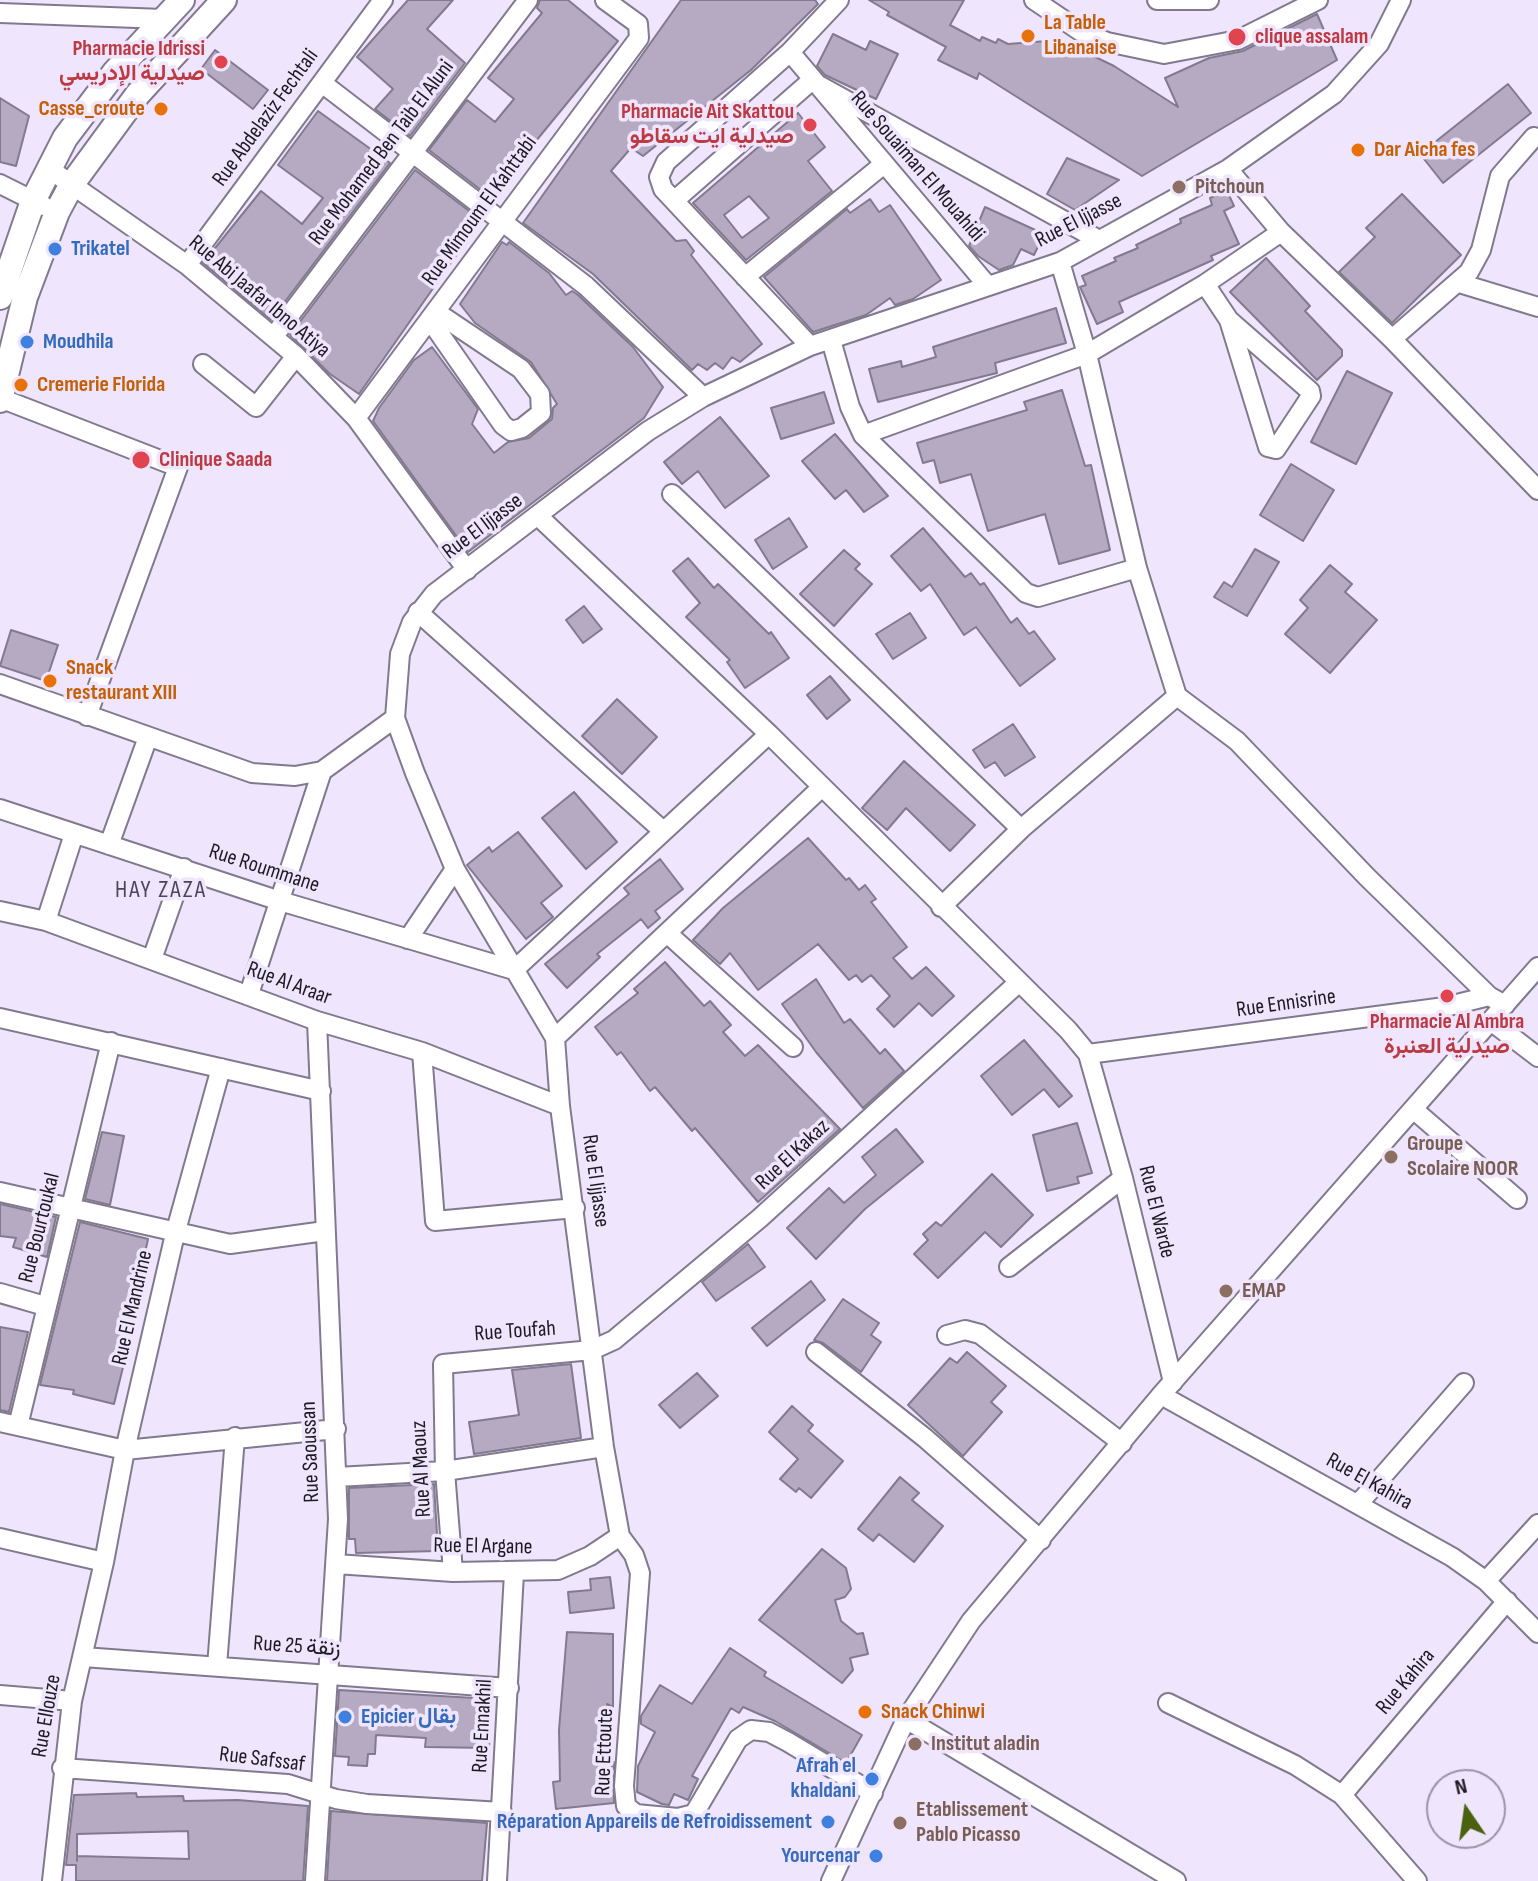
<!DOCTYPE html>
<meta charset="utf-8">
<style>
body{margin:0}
#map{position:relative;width:1538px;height:1881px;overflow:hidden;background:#efe5fd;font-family:"Sofia Sans Condensed",sans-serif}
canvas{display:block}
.north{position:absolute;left:1426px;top:1769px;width:80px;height:80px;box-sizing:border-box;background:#efe5fd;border:2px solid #9b94a5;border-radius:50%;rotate:347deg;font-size:22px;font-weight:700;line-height:32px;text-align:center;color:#1d1a22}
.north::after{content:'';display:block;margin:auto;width:28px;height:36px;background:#4a6210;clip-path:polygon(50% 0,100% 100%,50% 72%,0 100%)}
</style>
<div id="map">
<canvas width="1538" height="1881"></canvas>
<div class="north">N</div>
</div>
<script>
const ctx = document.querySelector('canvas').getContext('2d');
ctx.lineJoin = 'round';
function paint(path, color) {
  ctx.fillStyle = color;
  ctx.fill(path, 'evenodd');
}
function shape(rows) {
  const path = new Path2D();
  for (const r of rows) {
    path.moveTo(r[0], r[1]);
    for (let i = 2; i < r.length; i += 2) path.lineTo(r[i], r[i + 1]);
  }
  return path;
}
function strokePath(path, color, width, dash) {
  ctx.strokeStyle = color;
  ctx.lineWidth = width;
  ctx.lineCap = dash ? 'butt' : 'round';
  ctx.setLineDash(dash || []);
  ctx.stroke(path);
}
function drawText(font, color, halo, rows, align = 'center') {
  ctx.font = font + ' "Sofia Sans Condensed",Vazirmatn,sans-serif';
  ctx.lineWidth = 7;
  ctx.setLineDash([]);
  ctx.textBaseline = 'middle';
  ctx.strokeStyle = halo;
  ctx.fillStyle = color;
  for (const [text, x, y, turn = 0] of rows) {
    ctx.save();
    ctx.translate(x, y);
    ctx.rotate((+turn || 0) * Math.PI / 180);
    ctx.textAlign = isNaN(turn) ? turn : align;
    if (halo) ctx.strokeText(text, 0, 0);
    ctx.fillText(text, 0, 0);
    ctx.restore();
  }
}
const building = shape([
 [408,0,453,0,427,29,465,63,410,136,375,109,393,89,357,57,408,0],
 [540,0,568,0,618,41,490,197,429,150,467,100,495,122,514,99,488,78,542,13,537,8,540,0],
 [681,0,815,0,818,4,751,70,643,156,631,148,611,171,676,241,686,240,694,251,691,255,762,344,740,362,732,357,723,369,715,363,707,370,698,364,692,370,593,274,523,223,681,0],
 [869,0,964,0,950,25,980,41,982,37,996,43,998,39,1008,44,1060,40,1114,66,1178,107,1165,78,1209,58,1243,51,1317,14,1337,60,1142,176,979,73,977,79,938,60,946,47,887,15,889,12,869,0],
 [833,34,866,50,870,41,898,54,876,99,825,75,817,66,833,34],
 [215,50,268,90,253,109,201,69,215,50],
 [1508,84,1531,113,1443,183,1420,154,1508,84],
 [0,98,29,116,16,166,0,162,0,98],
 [318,111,390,163,271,320,203,263,261,191,302,224,323,198,278,165,318,111],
 [798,113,825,147,808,161,832,191,746,260,693,203,798,113],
 [749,196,769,218,742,238,724,215,749,196],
 [1067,158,1119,180,1075,210,1047,194,1067,158],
 [415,170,481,220,359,394,330,374,290,335,415,170],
 [1227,191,1234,206,1224,211,1239,244,1211,256,1213,260,1119,302,1123,312,1097,324,1080,287,1086,285,1082,276,1116,261,1114,258,1138,248,1136,245,1181,223,1180,219,1212,205,1210,198,1227,191],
 [1402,194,1461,255,1392,323,1339,272,1375,237,1366,228,1402,194],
 [870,199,879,212,890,205,941,280,913,299,895,305,890,298,866,315,813,332,764,277,847,209,850,213,870,199],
 [985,207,1044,234,1034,255,1021,249,1013,265,999,270,978,256,969,246,985,207],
 [502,242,507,245,509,242,549,273,566,295,572,291,578,295,633,347,663,387,644,418,468,552,373,421,379,408,414,360,432,347,478,409,472,424,494,453,508,442,529,438,552,419,553,408,557,404,531,362,475,323,460,304,502,242],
 [1266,258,1310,306,1305,311,1342,350,1342,356,1317,380,1230,292,1266,258],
 [1056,308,1066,343,995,363,997,373,878,402,869,369,901,361,902,367,936,357,933,347,1056,308],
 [1347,371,1392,393,1356,464,1311,442,1347,371],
 [1062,390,1085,466,1091,465,1110,550,1059,564,1045,514,988,531,971,474,940,483,934,460,923,463,917,443,1027,410,1024,402,1062,390],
 [824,392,834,423,781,439,771,408,824,392],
 [720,417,769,476,725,508,698,471,682,484,664,462,720,417],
 [835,434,888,496,864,512,846,490,835,499,802,461,835,434],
 [1291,464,1334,490,1303,541,1260,515,1291,464],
 [789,518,807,547,773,569,755,540,789,518],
 [923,528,965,577,971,573,980,585,984,583,1011,623,1017,618,1029,634,1034,631,1055,659,1020,686,976,627,964,635,930,584,921,591,891,556,923,528],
 [1255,549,1279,562,1247,616,1214,597,1224,582,1232,587,1255,549],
 [844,550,860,564,855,569,872,584,834,626,800,594,844,550],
 [688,558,714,588,718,584,769,634,771,632,789,658,745,688,727,662,730,660,686,617,700,603,673,571,688,558],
 [1330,565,1352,584,1345,592,1377,620,1330,673,1285,634,1308,608,1300,600,1330,565],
 [584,606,602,629,583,643,566,620,584,606],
 [910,613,926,638,893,659,876,634,910,613],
 [11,630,58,645,46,681,0,666,11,630],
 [830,676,850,700,827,719,807,695,830,676],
 [617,699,657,737,622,774,582,736,617,699],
 [1013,724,1035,757,1005,776,995,762,985,768,973,750,1013,724],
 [904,761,975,825,950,851,906,808,887,830,862,808,904,761],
 [574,792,617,842,586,869,542,818,574,792],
 [518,832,562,886,541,903,553,917,526,939,467,865,489,847,492,852,518,832],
 [808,838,846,880,849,878,859,890,865,885,876,899,871,902,907,947,893,958,912,979,926,967,954,996,932,1016,919,1003,894,1027,877,1009,890,996,871,975,862,982,856,975,849,980,818,944,758,990,730,953,720,964,693,940,723,908,808,838],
 [660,859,683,889,655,911,660,918,648,928,641,919,597,954,600,957,567,988,545,964,629,894,624,888,660,859],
 [665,962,704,1006,710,1001,731,1025,723,1032,745,1056,758,1045,840,1129,758,1202,695,1128,692,1131,655,1087,650,1091,621,1052,617,1055,595,1027,638,993,634,989,665,962],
 [816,979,844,1023,850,1019,880,1054,885,1049,904,1071,863,1108,816,1052,782,1004,816,979],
 [1024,1040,1072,1096,1059,1107,1044,1089,1012,1115,981,1076,1024,1040],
 [1077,1123,1092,1173,1077,1177,1079,1183,1047,1191,1033,1135,1077,1123],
 [896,1129,923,1162,865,1209,816,1259,787,1228,829,1188,844,1203,876,1175,862,1157,896,1129],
 [102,1132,124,1136,110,1205,85,1199,102,1132],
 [992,1174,1033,1215,1001,1247,985,1232,938,1278,914,1254,928,1240,923,1234,936,1222,941,1226,992,1174],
 [0,1204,56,1217,47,1257,13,1247,16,1238,0,1236,0,1204],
 [80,1222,148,1239,140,1276,145,1277,114,1404,73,1394,74,1390,40,1385,80,1222],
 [748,1244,765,1267,716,1301,702,1282,748,1244],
 [811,1281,825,1300,767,1346,752,1328,811,1281],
 [843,1299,879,1323,871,1335,881,1342,861,1372,823,1343,814,1340,843,1299],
 [0,1327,28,1332,9,1412,0,1410,0,1327],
 [967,1352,1006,1386,991,1402,1002,1412,963,1456,908,1405,950,1358,957,1363,967,1352],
 [571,1364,581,1438,474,1454,469,1422,519,1415,512,1370,571,1364],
 [697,1373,718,1396,680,1428,659,1405,697,1373],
 [792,1406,813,1425,808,1431,843,1461,811,1498,799,1488,796,1492,780,1479,798,1459,769,1432,792,1406],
 [900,1477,919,1493,912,1500,943,1526,914,1562,879,1534,873,1541,858,1529,900,1477],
 [434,1484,438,1551,356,1553,355,1539,349,1539,349,1488,434,1484],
 [822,1549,846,1568,851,1589,845,1597,835,1600,841,1621,857,1634,863,1633,868,1654,850,1658,853,1670,842,1683,759,1620,822,1549],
 [610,1577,614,1608,570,1613,568,1592,591,1590,590,1579,610,1577],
 [567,1632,613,1634,613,1707,607,1704,608,1772,614,1762,614,1803,556,1809,553,1782,560,1781,559,1730,567,1632],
 [730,1648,766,1672,764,1676,862,1735,846,1763,775,1721,743,1707,739,1713,731,1708,692,1776,698,1779,688,1800,674,1794,669,1805,662,1804,637,1792,638,1766,655,1732,641,1724,641,1716,660,1685,692,1704,730,1648],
 [339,1690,491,1699,489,1748,425,1747,426,1738,376,1735,375,1754,368,1754,367,1766,348,1765,349,1757,335,1756,339,1690],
 [136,1793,137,1797,183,1796,184,1801,238,1800,308,1806,303,1881,76,1881,76,1865,66,1865,74,1795,136,1793],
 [188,1831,189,1859,77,1856,77,1861,77,1834,188,1831],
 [331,1811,487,1823,482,1881,327,1881,331,1811]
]);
const minor = shape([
 [1034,0,1080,31,1107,42,1164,54,1238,40,1318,0],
 [1157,0,1209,0],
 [0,13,164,19],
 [790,52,987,285],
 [322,83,586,286,703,397],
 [48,168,187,265,296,356,356,418,467,570],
 [1228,169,1281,232,1392,339,1538,490],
 [0,184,44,206],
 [675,200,811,81,1097,239],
 [1060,262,1087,354,1137,568,1177,696,1237,741,1367,877,1489,996,1505,1005],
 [187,265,383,0],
 [745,277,884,164],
 [1459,283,1538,307],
 [1205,284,1229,320,1310,391,1311,396,1276,449,1268,447,1229,320],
 [430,320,503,425,511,431,522,428,541,413,540,394,521,369,436,312],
 [274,336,528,0],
 [1392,339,1469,272,1481,250,1500,176,1534,137],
 [831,340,850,407,863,435,1026,593,1038,597,1137,568],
 [810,346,663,189,659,177,666,162,790,52,839,0],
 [203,364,256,407,296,356],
 [0,398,178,467,87,716],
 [356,418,639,38,638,24,605,0],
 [863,435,1087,354,1205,284,1281,232],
 [672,494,1021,829],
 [538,516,769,734,1068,1030,1088,1054,1123,1178,1173,1382],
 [418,612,662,830],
 [0,684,252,773,295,776,322,771],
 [0,809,280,901,514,970,769,734],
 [109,845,148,737],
 [941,907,1021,829,1177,696],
 [0,911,46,921,317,1021,422,1052,560,1106],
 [46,921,74,834],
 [667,933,793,1047],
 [408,939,455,869],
 [152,959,184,868],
 [249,994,322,771,395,718],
 [0,1018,321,1091],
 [1491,1021,1538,1057],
 [555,1038,822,787],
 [422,1052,435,1221,575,1208],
 [1088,1054,1445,1007,1489,996],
 [1413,1109,1517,1199],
 [0,1192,230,1244,325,1231],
 [1009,1267,1123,1178],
 [0,1293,45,1306],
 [947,1335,965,1330,980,1334,1122,1443],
 [816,1352,925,1438,1041,1540],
 [1161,1395,1452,1557,1486,1581,1538,1633],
 [0,1422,125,1450,336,1429],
 [18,1426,111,1042],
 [337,1477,445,1471,604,1447],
 [1359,1503,1464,1383],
 [0,1538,104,1562],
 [336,1564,453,1572,558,1570,590,1556,620,1536],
 [453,1572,445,1471,443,1364,592,1350,614,1340,760,1218,1018,983],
 [1486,1581,1538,1524],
 [83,1657,509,1688],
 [217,1666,235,1437],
 [0,1695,72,1701],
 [1168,1703,1295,1765,1342,1795,1417,1881],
 [906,1719,1176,1881],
 [62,1768,288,1784,336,1799,367,1804,502,1812],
 [873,1793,788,1742,769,1732,751,1730,738,1739,694,1814,678,1818,636,1814,626,1806,624,1786,640,1573,634,1555,620,1536,604,1447,560,1106,555,1038,455,869,415,773,395,718,400,654,412,622,434,594,648,431,703,397,810,346,1060,262,1228,169,1334,94,1379,44,1401,0],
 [1342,1795,1507,1601],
 [52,1881,72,1701,104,1562,125,1450,175,1234,221,1068],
 [315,1881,338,1519,317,1021],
 [497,1881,514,1573],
 [831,1881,906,1719,971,1621,1161,1395,1538,967]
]);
const major = shape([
 [0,297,33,201,65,138,115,72,182,0],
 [0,400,25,297,57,212,72,184,138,94,224,0]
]);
const markers = [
 [1028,36,8,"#e8710a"],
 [1237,37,10,"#e0444e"],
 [221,62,8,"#e0444e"],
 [161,109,8,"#e8710a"],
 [810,125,8,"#e0444e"],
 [1358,150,8,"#e8710a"],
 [1179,187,8,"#8d6e63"],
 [55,249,8,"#3f7fe0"],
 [27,342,8,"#3f7fe0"],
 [21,385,8,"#e8710a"],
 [141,460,10,"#e0444e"],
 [50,681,8,"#e8710a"],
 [1447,996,8,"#e0444e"],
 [1391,1157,8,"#8d6e63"],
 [1226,1291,8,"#8d6e63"],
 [865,1712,8,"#e8710a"],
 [345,1717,8,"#3f7fe0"],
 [915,1744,8,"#8d6e63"],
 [872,1779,8,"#3f7fe0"],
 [828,1822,8,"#3f7fe0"],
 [900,1823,8,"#8d6e63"],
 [876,1856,8,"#3f7fe0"]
];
const foodNames = [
 ["La Table",1044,23],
 ["Libanaise",1044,48],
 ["Casse_croute",145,109,"right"],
 ["Dar Aicha fes",1374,150],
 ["Cremerie Florida",37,385],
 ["Snack",66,668],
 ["restaurant XIII",66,693],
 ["Snack Chinwi",881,1712]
];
const healthNames = [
 ["clique assalam",1255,37],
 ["Pharmacie Idrissi",205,49,"right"],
 ["صيدلية الإدريسي",205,74,"right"],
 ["Pharmacie Ait Skattou",794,112,"right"],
 ["صيدلية ايت سقاطو",794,137,"right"],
 ["Clinique Saada",159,460],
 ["Pharmacie Al Ambra",1447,1022,"center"],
 ["صيدلية العنبرة",1447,1047,"center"]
];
const streetNames = [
 ["Rue Abdelaziz Fechtali",266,118,-54],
 ["Rue Mohamed Ben Taib El Aluni",382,153,-53],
 ["Rue Souaiman El Mouahidi",917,167,49],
 ["Rue Mimoum El Kahttabi",480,211,-54],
 ["Rue El Ijjasse",1079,221,-27],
 ["Rue Abi Jaafar Ibno Atiya",259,297,40],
 ["Rue El Ijjasse",483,527,-37],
 ["Rue Roummane",264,869,18],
 ["Rue Al Araar",289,984,20],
 ["Rue Ennisrine",1286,1004,-8],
 ["Rue El Kakaz",793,1155,-43],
 ["Rue El Ijjasse",595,1181,82],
 ["Rue El Warde",1156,1212,76],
 ["Rue Bourtoukal",40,1228,-76],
 ["Rue El Mandrine",133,1308,-77],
 ["Rue Toufah",515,1332,-4],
 ["Rue Saoussan",311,1452,-92],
 ["Rue Al Maouz",422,1469,-93],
 ["Rue El Kahira",1369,1482,29],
 ["Rue El Argane",483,1547,1],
 ["Rue 25 زنقة",297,1647,4],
 ["Rue Kahira",1406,1682,-50],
 ["Rue Ellouze",47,1716,-80],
 ["Rue Ennakhil",483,1726,-87],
 ["Rue Ettoute",605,1752,-88],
 ["Rue Safssaf",262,1760,7]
];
const educationNames = [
 ["Pitchoun",1195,187],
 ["Groupe",1407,1144],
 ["Scolaire NOOR",1407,1169],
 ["EMAP",1242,1291],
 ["Institut aladin",931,1744],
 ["Etablissement",916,1810],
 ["Pablo Picasso",916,1835]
];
const shopNames = [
 ["Trikatel",71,249],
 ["Moudhila",43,342],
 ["Epicier بقال",361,1717],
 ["Afrah el",856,1766,"right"],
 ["khaldani",856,1791,"right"],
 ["Réparation Appareils de Refroidissement",812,1822,"right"],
 ["Yourcenar",860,1856,"right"]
];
const neighbourhoodNames = [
 ["HAY ZAZA",161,891]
];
paint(building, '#b5aac1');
strokePath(building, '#837a8f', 2);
strokePath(minor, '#82798e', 22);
strokePath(major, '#82798e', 28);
strokePath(minor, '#fff', 18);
strokePath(major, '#fff', 24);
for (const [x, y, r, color] of markers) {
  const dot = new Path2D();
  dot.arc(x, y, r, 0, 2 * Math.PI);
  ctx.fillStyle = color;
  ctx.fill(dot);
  strokePath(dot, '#efe5fd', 3);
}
drawText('bold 22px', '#c56008', '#efe5fd', foodNames, 'left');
drawText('bold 22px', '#be3a42', '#efe5fd', healthNames, 'left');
drawText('22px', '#1d1a22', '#efe5fd', streetNames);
drawText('bold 22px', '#785e54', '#efe5fd', educationNames, 'left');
drawText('bold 22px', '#366cbe', '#efe5fd', shopNames, 'left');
ctx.letterSpacing = '2px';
drawText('24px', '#4d4457', '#efe5fd', neighbourhoodNames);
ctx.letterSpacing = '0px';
</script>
